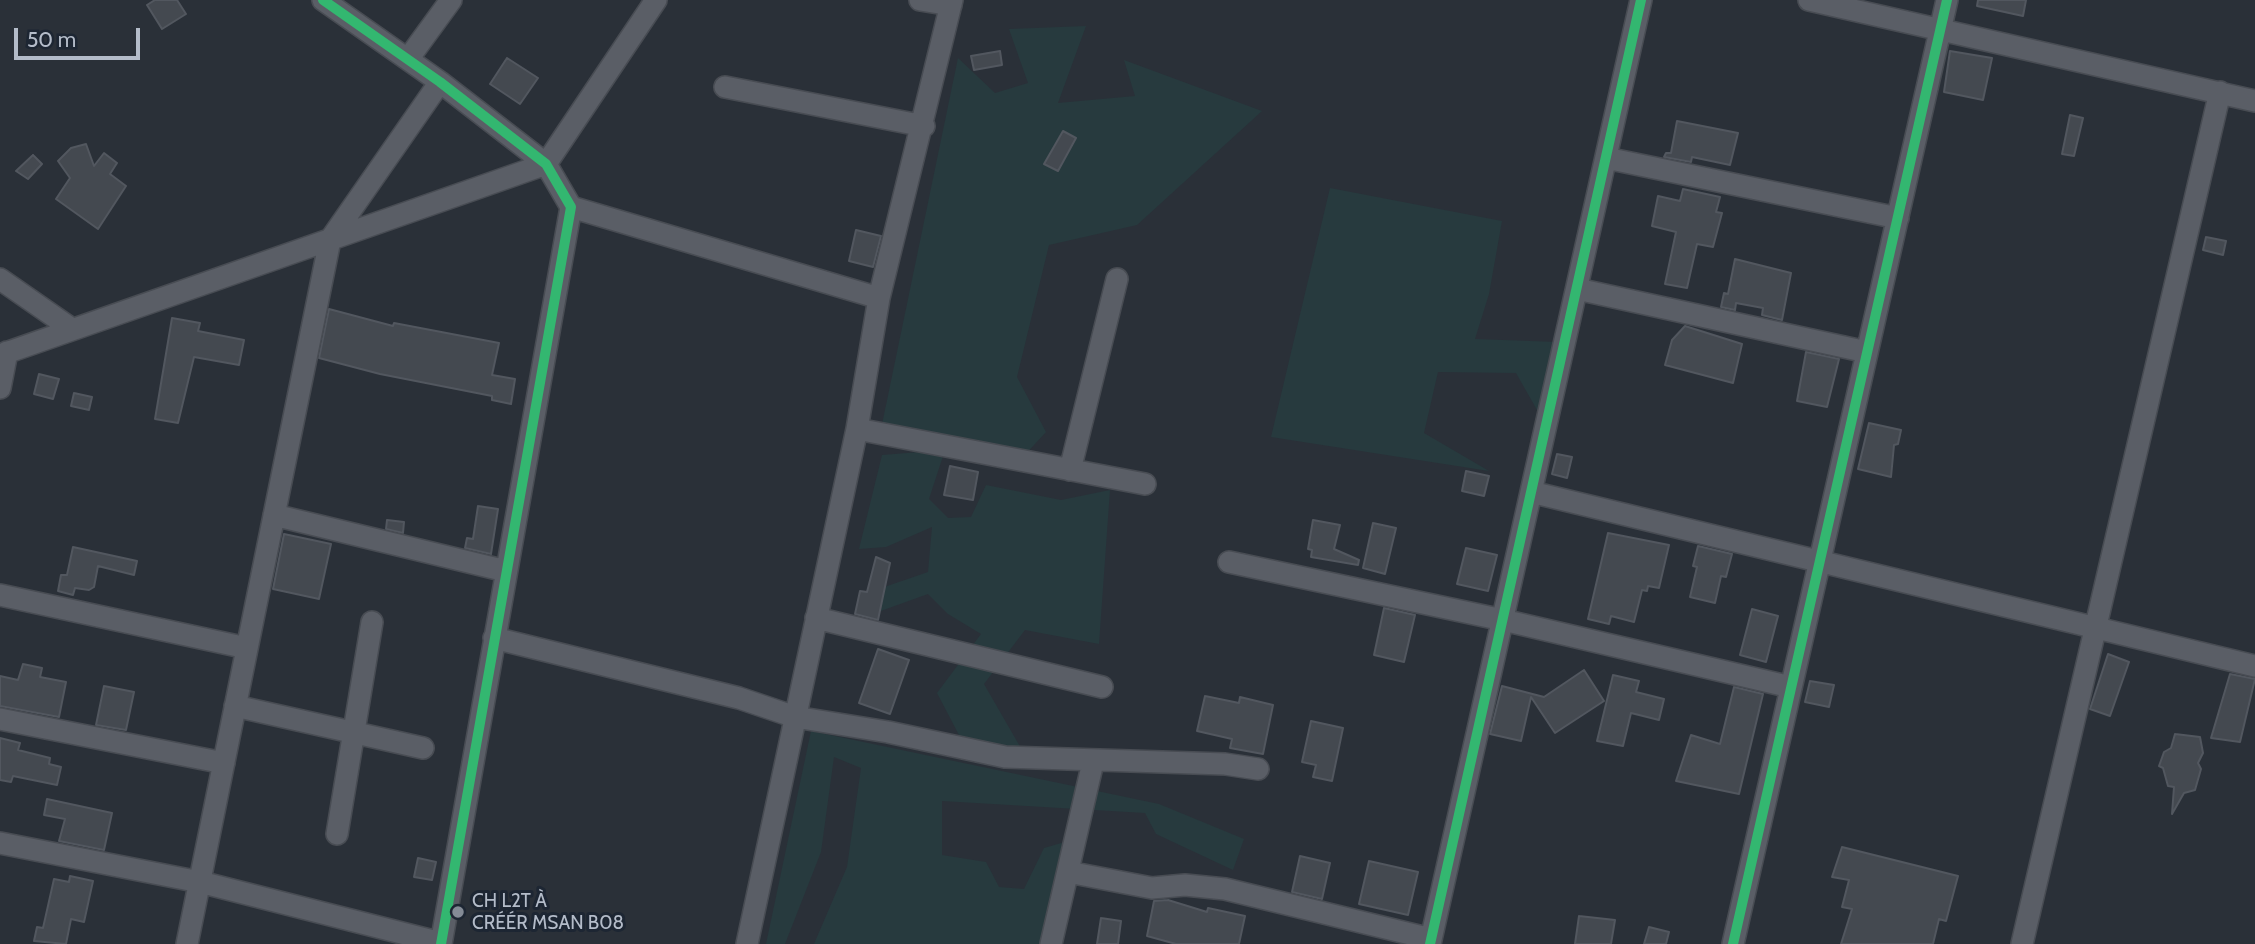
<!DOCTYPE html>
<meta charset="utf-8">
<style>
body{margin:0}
#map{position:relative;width:2255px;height:944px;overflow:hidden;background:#2a3038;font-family:Cabin,sans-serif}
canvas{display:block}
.scale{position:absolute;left:14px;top:28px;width:126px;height:32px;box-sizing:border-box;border:4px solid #b4bcc9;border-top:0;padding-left:9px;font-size:21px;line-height:24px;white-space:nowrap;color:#b4bcc9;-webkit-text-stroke:5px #1d2633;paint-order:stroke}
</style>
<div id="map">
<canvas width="2255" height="944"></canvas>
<div class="scale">50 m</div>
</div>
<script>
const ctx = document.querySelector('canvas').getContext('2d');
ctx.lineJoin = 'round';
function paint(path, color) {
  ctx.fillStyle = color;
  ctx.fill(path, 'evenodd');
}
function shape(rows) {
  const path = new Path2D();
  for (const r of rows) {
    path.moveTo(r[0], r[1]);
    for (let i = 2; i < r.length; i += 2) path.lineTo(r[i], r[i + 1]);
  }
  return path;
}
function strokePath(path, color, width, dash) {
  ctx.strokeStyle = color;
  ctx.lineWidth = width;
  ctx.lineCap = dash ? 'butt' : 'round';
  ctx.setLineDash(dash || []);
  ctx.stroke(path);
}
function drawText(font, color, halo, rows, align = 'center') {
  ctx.font = font + ' Cabin,sans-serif';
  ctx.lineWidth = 6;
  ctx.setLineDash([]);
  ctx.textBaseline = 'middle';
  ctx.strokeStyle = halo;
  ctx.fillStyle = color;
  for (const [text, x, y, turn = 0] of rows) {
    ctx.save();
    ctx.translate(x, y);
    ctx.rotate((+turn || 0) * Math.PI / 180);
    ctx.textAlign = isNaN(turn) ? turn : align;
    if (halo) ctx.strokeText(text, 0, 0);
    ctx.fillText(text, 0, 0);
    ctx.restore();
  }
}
const green = shape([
 [1086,26,1058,103,1135,96,1124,60,1262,111,1137,225,1049,245,1017,377,1046,432,1022,458,880,434,958,58,995,93,1028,83,1009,29],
 [1330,188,1502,221,1489,294,1475,339,1558,342,1541,417,1516,373,1438,372,1424,433,1489,471,1271,437],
 [945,450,929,499,948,518,971,517,986,485,1061,500,1110,490,1099,644,1025,630,984,684,1022,750,960,737,937,693,981,634,948,614,928,594,878,612,867,593,928,572,932,527,886,547,859,549,882,455],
 [811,731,1159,804,1244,839,1233,870,1156,834,1145,813,942,801,942,855,986,862,999,887,1024,889,1044,848,1082,837,1054,944,814,944,847,867,861,768,834,757,821,852,785,944,766,944]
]);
const building = shape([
 [155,0,177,0,186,14,162,29,147,5,155,0],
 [1978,0,2026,0,2023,16,1977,6,1978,0],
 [1000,51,1002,65,974,70,971,56,1000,51],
 [1950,51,1992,58,1983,100,1944,92,1950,51],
 [507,58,538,78,520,104,490,84,507,58],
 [2070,115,2083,118,2074,156,2062,154,2070,115],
 [1677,121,1738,133,1730,165,1692,157,1691,162,1664,157,1666,153,1671,153,1677,121],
 [1063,131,1076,138,1058,171,1044,164,1063,131],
 [86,144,94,166,104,153,117,163,110,174,126,186,98,229,56,199,70,178,58,161,71,148,86,144],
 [33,155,42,164,28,179,16,171,33,155],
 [1683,189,1720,197,1716,212,1722,213,1713,247,1697,244,1687,288,1665,284,1676,232,1652,226,1658,196,1680,201,1683,189],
 [856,230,881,236,873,267,849,261,856,230],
 [2206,237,2226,241,2223,255,2203,250,2206,237],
 [1735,259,1791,273,1782,320,1762,315,1763,308,1736,303,1735,310,1721,307,1724,293,1728,294,1735,259],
 [329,309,393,326,394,323,499,343,492,375,515,379,511,404,492,400,492,396,380,374,319,358,329,309],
 [172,318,200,323,198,331,244,340,239,365,194,357,178,423,155,419,172,318],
 [1685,326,1742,344,1733,383,1665,365,1672,340,1685,326],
 [1806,352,1839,359,1827,407,1797,401,1806,352],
 [39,374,59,379,53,399,34,394,39,374],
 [74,393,92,397,89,410,71,406,74,393],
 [1869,423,1901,430,1898,444,1894,445,1891,477,1858,469,1869,423],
 [1557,454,1572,457,1567,478,1552,474,1557,454],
 [950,466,978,472,973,500,944,495,950,466],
 [1466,471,1489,476,1484,496,1462,491,1466,471],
 [478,506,498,509,491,554,465,548,467,538,473,539,478,506],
 [387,520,404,522,403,533,386,529,387,520],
 [1313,520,1340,525,1334,549,1359,560,1358,565,1311,557,1312,550,1308,549,1313,520],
 [1373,523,1396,528,1385,574,1363,568,1373,523],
 [1608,533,1669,545,1659,588,1648,586,1647,591,1642,590,1634,622,1611,616,1609,624,1588,619,1608,533],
 [284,534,331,544,319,599,273,589,284,534],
 [1698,546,1732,554,1726,577,1721,576,1715,603,1690,597,1697,567,1693,566,1698,546],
 [73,547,137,561,134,575,98,566,94,587,89,590,75,588,73,595,58,591,61,575,67,575,73,547],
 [1466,548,1497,555,1488,591,1457,584,1466,548],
 [876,557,890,563,878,620,855,614,860,591,867,592,876,557],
 [1384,608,1415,615,1404,662,1374,655,1384,608],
 [1752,609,1778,616,1766,662,1740,655,1752,609],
 [878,649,909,660,890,714,859,703,878,649],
 [2108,654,2129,662,2110,716,2090,709,2108,654],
 [23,664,42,668,40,677,66,682,59,717,0,706,0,676,18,680,23,664],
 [1584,670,1604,701,1555,733,1531,697,1521,741,1490,734,1502,686,1544,697,1584,670],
 [2230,674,2255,679,2240,742,2211,738,2230,674],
 [1613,675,1639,681,1636,692,1664,699,1659,720,1631,713,1623,746,1597,741,1613,675],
 [1810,681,1834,685,1829,707,1805,702,1810,681],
 [104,686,134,692,126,730,96,725,104,686],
 [1734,687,1763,694,1739,794,1676,781,1691,735,1720,744,1734,687],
 [1205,696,1239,703,1240,697,1273,705,1263,754,1230,748,1232,739,1197,731,1205,696],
 [1311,721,1343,728,1332,781,1313,777,1316,765,1302,762,1311,721],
 [2175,734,2200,737,2203,753,2198,763,2201,769,2195,790,2184,793,2172,814,2174,787,2168,786,2163,768,2159,766,2164,752,2171,748,2175,734],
 [0,738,20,743,18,750,50,758,49,764,61,767,57,785,13,776,11,782,0,780,0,738],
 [47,799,112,813,104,850,59,841,65,819,44,815,47,799],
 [1842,847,1958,876,1946,921,1939,919,1933,944,1841,944,1852,909,1842,907,1849,880,1832,877,1842,847],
 [1300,856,1330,863,1322,899,1292,892,1300,856],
 [418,858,436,862,432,880,414,877,418,858],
 [1369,861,1418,872,1408,915,1359,904,1369,861],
 [70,876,93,881,84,922,71,919,66,944,34,941,37,927,43,928,54,879,69,882,70,876],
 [1168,900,1207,912,1208,908,1245,916,1239,944,1176,944,1147,936,1154,901,1168,900],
 [1579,916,1615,920,1611,944,1575,944,1579,916],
 [1101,918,1121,921,1118,944,1097,944,1101,918],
 [1649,927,1669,932,1666,944,1644,944,1649,927]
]);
const minor = shape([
 [323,0,440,82,546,164,571,207,441,944],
 [920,0,951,5],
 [1809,0,2255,101],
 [408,59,451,0],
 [725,87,924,126],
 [1606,158,1898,218],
 [571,207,879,298],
 [0,279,72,329],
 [1577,289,1867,352],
 [0,355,546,164,656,0],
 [0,388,7,352],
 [857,429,1145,484],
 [1070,470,1117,279],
 [1531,492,2255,666],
 [274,515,506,571],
 [1229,562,1503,620,1791,687],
 [0,595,247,648],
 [816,618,1102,687],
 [494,638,739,698,795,717,888,732,1005,757,1225,764,1258,769],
 [235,706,423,748],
 [0,719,224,763],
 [337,834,372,622],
 [0,843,200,882,441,943],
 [1068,872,1152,888,1185,885,1225,889,1431,939],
 [187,944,330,240,440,82],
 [747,944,857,429,879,298,952,0],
 [1051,944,1093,762],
 [1430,944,1641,0],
 [1733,944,1947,0],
 [2022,944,2220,92]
]);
const cycleway = shape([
 [323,0,440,82,546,164,571,207,441,944],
 [1430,944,1641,0],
 [1733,944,1947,0]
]);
const markers = [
 [458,912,7,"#848b96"]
];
const poiNames = [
 ["CH L2T À",472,901],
 ["CRÉÉR MSAN B08",472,923]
];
paint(green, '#273a3e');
paint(building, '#444950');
strokePath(building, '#52575f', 2);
strokePath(minor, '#484c53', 24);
strokePath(minor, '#5a5e66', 21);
strokePath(cycleway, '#33b770', 10);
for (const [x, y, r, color] of markers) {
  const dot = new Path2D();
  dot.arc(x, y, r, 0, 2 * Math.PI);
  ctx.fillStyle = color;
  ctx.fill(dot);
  strokePath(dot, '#1d2633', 2.5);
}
drawText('19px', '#b4bcc9', '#1d2633', poiNames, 'left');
</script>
